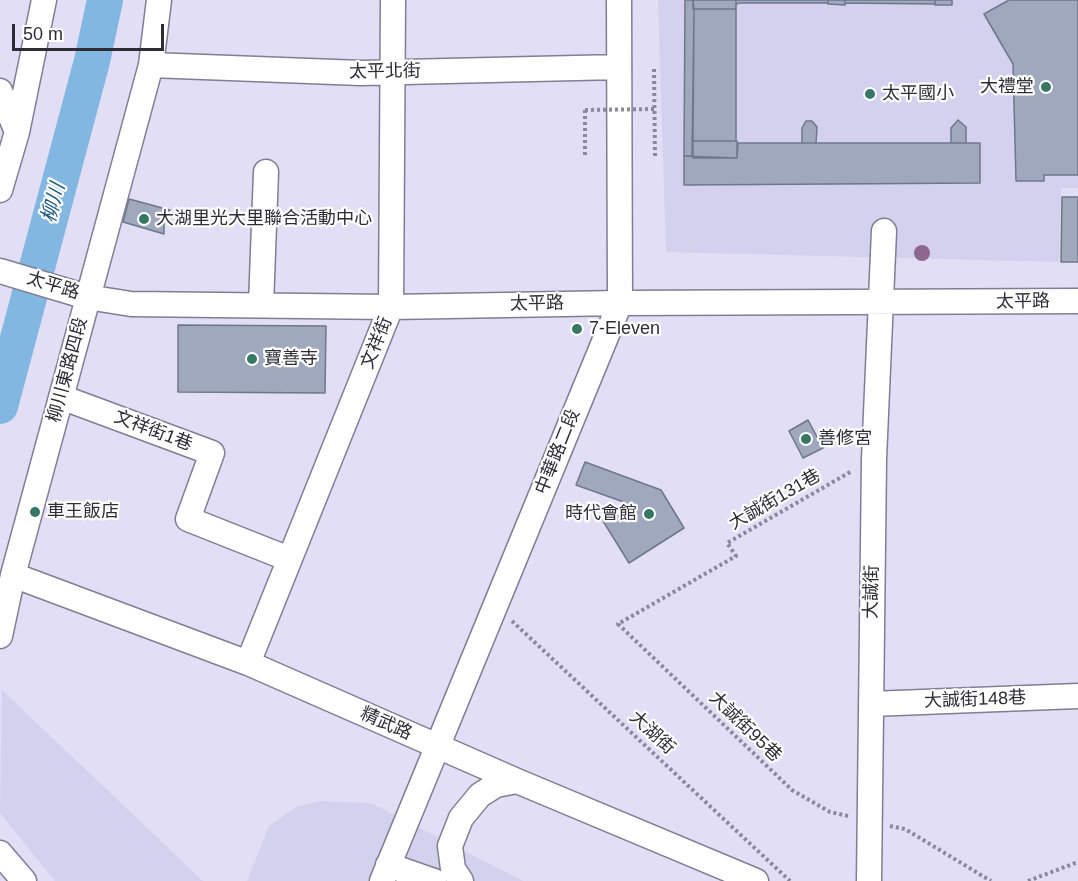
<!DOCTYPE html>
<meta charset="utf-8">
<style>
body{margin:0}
#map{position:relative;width:1078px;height:881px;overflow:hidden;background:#e1def5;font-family:Arial,sans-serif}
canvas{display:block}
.scale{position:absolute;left:12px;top:24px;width:152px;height:27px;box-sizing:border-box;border:3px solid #2e2d36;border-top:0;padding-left:8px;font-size:18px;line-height:21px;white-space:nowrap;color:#2e2d36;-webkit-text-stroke:4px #fff;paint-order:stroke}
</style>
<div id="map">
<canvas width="1078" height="881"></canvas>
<div class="scale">50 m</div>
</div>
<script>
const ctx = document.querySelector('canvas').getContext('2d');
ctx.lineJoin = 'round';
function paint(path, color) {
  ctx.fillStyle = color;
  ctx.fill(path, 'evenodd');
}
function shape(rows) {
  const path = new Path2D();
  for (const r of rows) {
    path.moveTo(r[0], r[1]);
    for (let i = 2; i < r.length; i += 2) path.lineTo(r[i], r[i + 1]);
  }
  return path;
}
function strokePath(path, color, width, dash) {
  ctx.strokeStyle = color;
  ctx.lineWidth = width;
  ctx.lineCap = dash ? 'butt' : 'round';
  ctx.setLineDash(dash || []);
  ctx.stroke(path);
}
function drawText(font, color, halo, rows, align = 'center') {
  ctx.font = font + ' Arial,"Noto Sans TC",sans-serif';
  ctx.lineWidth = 4.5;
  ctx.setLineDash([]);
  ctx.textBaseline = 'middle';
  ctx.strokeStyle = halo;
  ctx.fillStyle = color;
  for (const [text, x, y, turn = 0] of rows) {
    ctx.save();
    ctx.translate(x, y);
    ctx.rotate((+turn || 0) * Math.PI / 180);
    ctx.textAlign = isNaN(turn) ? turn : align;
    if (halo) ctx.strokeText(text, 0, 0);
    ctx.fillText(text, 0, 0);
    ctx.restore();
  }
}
const built = shape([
 [658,0,1078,0,1078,188,1061,188,1059,262,666,252],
 [2,690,203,881,55,881,0,813],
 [320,801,371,803,523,881,247,881,269,826,296,807]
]);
const river = shape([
 [0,406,92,61,105,0]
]);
const building = shape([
 [685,0,693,0,694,10,692,156,684,156,685,0],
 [693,0,736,0,736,9,693,9,693,0],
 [736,0,828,0,828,3,739,3,736,5,736,0],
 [828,0,845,0,845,5,828,4,828,0],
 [845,0,935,0,935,4,845,3,845,0],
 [935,0,952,0,952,5,935,5,935,0],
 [1009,0,1078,0,1078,175,1044,175,1044,181,1016,181,1013,64,984,14,1009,0],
 [694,9,736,9,736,141,693,141,694,9],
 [958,120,966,127,966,143,951,143,951,128,958,120],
 [806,121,812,121,817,127,816,143,802,143,802,128,806,121],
 [693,141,737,141,737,158,693,158,693,141],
 [738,143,980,143,980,183,684,185,684,156,737,158,738,143],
 [1062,197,1078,197,1078,262,1061,262,1062,197],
 [129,199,170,210,164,216,164,234,123,222,129,199],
 [178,325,326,326,325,393,178,392,178,325],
 [808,420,823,448,803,458,789,431,808,420],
 [585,462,661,490,684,528,629,563,603,521,616,512,619,517,635,506,576,485,585,462]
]);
const path = shape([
 [654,69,655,156],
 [585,110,585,155],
 [512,621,790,881],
 [848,816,830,812,792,790,618,624,736,556,727,543,852,471],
 [890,826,905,829,991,881],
 [1028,881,1078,862]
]);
const minor = shape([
 [151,65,361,73,619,67],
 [0,91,17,132],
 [0,190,17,132,44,0],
 [0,271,87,297,131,304,391,307,620,303,1078,301],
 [261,305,266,172],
 [61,397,212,453,188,519,289,559],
 [13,575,248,663,517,781,756,881],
 [0,636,13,575,151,65,159,0],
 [248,663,391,307,393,0],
 [871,704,1078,696],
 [0,853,24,881],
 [388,865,434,881],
 [382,881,620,303,619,0],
 [461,881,453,869,450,846,461,818,480,795,496,785,517,781],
 [869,881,874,459,884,231]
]);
const pathBridge = shape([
 [585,110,654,109]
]);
const trees = [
 [922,253]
];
const markers = [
 [1046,87,6,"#387763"],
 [870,94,6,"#387763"],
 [144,219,6,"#387763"],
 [577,329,6,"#387763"],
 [252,359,6,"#387763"],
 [806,439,6,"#387763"],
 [35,512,6,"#387763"],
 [649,514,6,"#387763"]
];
const streetNames = [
 ["太平北街",385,72,-1],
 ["太平路",53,286,17],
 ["太平路",1023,302,-1],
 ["太平路",537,304,-1],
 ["文祥街",377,343,-68],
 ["柳川東路四段",68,370,-75],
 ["文祥街1巷",153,431,21],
 ["中華路二段",558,452,-68],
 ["大誠街131巷",775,500,-30],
 ["大誠街",872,592,-89],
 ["大誠街148巷",975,700,-2],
 ["精武路",386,724,24],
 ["大誠街95巷",745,727,44],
 ["大湖街",652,733,43]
];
const poiNames = [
 ["大禮堂",1034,87,"right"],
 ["太平國小",882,94],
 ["大湖里光大里聯合活動中心",156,219],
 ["7-Eleven",589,329],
 ["寶善寺",264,359],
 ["善修宮",818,439],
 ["車王飯店",47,512],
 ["時代會館",637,514,"right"]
];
const waterNames = [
 ["柳川",54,203,-75]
];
paint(built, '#d4d1ef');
strokePath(river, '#82b7e2', 36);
paint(building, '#9fa8bc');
strokePath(building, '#6f778a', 1.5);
strokePath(minor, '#807e92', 27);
strokePath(path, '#8b8999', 4, [3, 3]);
strokePath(minor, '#fff', 24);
strokePath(pathBridge, '#8b8999', 4, [3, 3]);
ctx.fillStyle = '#8e678f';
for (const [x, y] of trees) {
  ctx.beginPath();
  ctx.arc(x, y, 8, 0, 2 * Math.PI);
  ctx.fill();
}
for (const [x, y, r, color] of markers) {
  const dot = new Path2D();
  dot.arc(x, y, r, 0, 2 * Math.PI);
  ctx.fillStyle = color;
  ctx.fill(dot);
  strokePath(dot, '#fff', 2);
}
drawText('18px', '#2e2d36', '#fff', streetNames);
drawText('18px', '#2e2d36', '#fff', poiNames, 'left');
drawText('italic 20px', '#1a567f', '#fff', waterNames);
</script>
